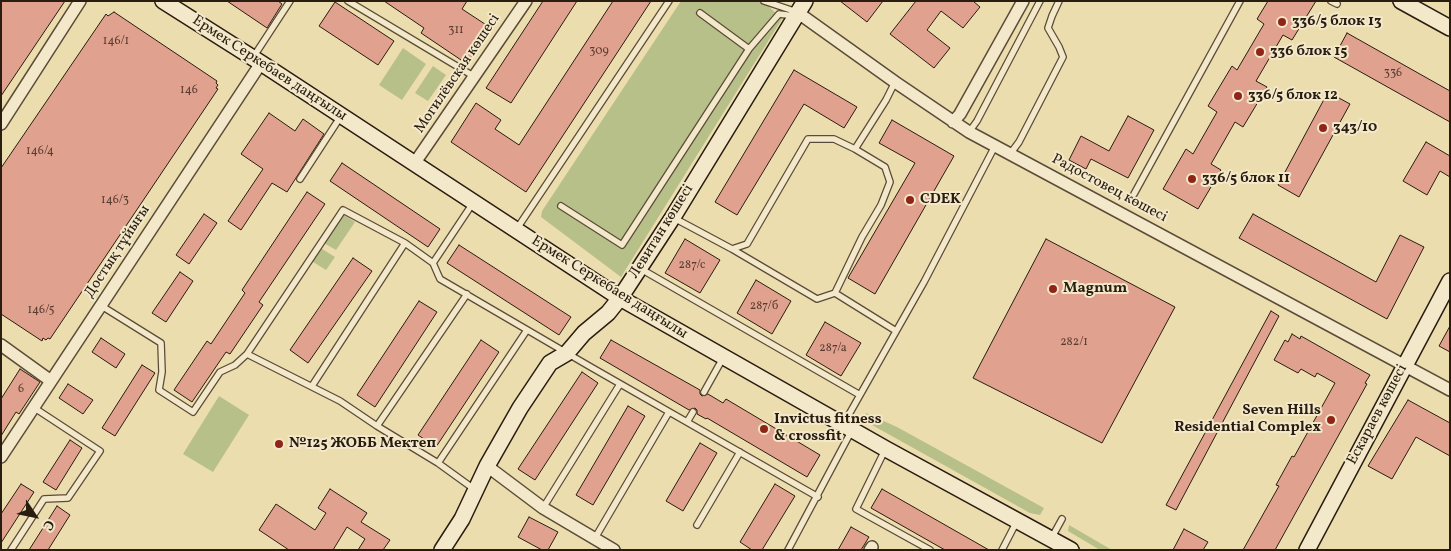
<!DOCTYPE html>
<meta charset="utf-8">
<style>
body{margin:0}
#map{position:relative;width:1451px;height:551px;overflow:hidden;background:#ecddae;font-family:Vollkorn,serif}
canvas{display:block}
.frame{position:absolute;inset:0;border:2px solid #291c10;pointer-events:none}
.north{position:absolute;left:10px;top:491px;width:50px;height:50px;-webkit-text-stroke:4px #f3e9ca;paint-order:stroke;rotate:124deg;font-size:14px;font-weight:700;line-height:20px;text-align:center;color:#291c10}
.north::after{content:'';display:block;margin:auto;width:18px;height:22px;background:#291c10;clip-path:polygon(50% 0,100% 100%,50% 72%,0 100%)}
</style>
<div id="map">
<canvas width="1451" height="551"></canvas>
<div class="frame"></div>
<div class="north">С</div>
</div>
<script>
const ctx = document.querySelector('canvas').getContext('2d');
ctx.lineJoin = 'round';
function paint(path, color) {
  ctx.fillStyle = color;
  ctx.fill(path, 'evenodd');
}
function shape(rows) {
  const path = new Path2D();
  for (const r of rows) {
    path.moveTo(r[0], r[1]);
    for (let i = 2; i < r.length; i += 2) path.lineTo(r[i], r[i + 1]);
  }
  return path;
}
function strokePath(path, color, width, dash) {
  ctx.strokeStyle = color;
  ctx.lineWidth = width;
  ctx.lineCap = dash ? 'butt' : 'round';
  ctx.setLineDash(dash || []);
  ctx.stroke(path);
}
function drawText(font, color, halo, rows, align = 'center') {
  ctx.font = font + ' Vollkorn,serif';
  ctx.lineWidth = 4;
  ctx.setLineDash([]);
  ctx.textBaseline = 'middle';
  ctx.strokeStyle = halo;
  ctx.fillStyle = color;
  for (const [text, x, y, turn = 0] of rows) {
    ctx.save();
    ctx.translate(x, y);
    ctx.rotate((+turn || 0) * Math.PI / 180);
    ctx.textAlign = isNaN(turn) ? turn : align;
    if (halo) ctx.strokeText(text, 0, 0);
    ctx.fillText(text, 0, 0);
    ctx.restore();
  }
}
const green = shape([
 [681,1,763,1,782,19,621,277,541,217,542,211],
 [403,48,426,64,402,100,379,85],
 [433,66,446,75,428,101,415,93],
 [341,213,355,222,336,250,322,242],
 [319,247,335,257,326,270,310,260],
 [219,396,249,415,213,472,183,454],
 [866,413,897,427,1044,508,1040,515,1030,513,863,420],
 [1069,525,1112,550,1100,550,1068,531]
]);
const building = shape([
 [1,1,65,1,1,96,1,1],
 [227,1,278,1,282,4,267,28,227,1],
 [384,1,467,1,462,9,491,28,467,64,421,33,424,28,384,1],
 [543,1,577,1,511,103,486,88,543,1],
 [613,1,651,1,526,192,451,142,476,103,501,120,495,129,519,145,613,1],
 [840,1,883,1,867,22,840,1],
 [916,1,973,1,980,7,963,28,941,11,927,30,950,48,934,68,890,34,916,1],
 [1268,1,1316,1,1292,40,1283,35,1256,81,1267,87,1243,127,1235,122,1211,164,1221,170,1198,209,1163,189,1186,149,1193,154,1217,112,1208,106,1232,66,1237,70,1264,24,1257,19,1268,1],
 [335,2,394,41,378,65,319,26,335,2],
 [114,12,217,81,216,83,218,85,216,88,218,89,50,339,48,338,46,340,43,338,42,341,1,314,1,168,106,14,108,16,114,12],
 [1347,33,1450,91,1450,122,1334,57,1347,33],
 [794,70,857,107,844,128,804,104,737,215,715,202,794,70],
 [1328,92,1350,104,1299,197,1278,185,1328,92],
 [269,113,295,131,303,119,324,134,287,192,272,183,241,230,228,221,263,169,241,154,269,113],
 [1128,116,1154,130,1128,178,1091,159,1086,169,1069,160,1081,136,1109,151,1128,116],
 [892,120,954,156,875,294,848,278,915,163,879,143,892,120],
 [1426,142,1450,156,1450,177,1440,171,1427,195,1403,181,1426,142],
 [342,163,440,229,428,247,330,181,342,163],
 [307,192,325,204,259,302,263,305,230,354,226,352,192,402,174,390,207,341,211,344,245,293,242,290,307,192],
 [204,214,217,223,189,264,176,255,204,214],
 [1253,214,1376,282,1400,235,1424,247,1387,319,1239,238,1253,214],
 [685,239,720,260,700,293,665,273,685,239],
 [1046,239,1175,307,1102,443,973,378,1046,239],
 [459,245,571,317,559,335,447,263,459,245],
 [353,258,372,271,308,363,290,350,353,258],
 [180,272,193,281,166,322,152,313,180,272],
 [756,280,791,301,772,334,737,313,756,280],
 [419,301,437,312,375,407,357,395,419,301],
 [1271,311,1279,316,1176,510,1166,505,1271,311],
 [825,322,861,343,841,376,806,355,825,322],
 [1450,326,1450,352,1439,346,1450,326],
 [1292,334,1300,339,1301,336,1370,375,1365,383,1367,384,1275,550,1243,550,1279,486,1276,485,1292,456,1294,457,1335,383,1317,373,1315,377,1301,369,1298,373,1274,360,1285,340,1288,342,1292,334],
 [101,338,125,354,116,368,92,352,101,338],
 [481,340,499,352,436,447,418,435,481,340],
 [611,340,700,390,700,394,702,396,708,394,723,403,726,399,820,455,807,477,707,418,706,419,697,414,697,410,695,408,689,410,600,358,611,340],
 [142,365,155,373,115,436,102,428,142,365],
 [20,369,40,382,19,414,16,412,1,436,1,399,20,369],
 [582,372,598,383,535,480,518,469,582,372],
 [68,384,93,400,83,414,59,398,68,384],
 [1408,400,1450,423,1450,456,1416,437,1392,479,1368,466,1408,400],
 [628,406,645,416,593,505,576,495,628,406],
 [70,440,82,448,56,490,43,482,70,440],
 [700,443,717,453,683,511,666,501,700,443],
 [21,484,34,492,1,543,1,514,21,484],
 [775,484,795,496,762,550,752,550,740,542,775,484],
 [330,489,367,513,361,522,390,540,383,550,358,550,365,539,347,527,333,550,289,550,259,530,276,504,315,530,326,513,318,508,330,489],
 [882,489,989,550,945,550,871,508,882,489],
 [57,506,70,515,48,550,29,550,57,506],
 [529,517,558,532,548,550,542,550,518,537,529,517],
 [851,527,869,537,861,550,838,550,851,527],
 [1184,529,1208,542,1203,550,1173,550,1184,529]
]);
const lane = shape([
 [348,1,475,77],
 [764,1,797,12],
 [1331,1,1337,4],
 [700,13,749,49,779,14,795,16],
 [254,56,290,1],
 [969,132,977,121,1040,1],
 [1010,154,1019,142,1063,57,1059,47,1048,28,1052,16,1059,1],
 [300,179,341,116],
 [1134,194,1240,1],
 [561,206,622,245,749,49],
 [674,218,732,249,817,299,835,293,862,237,881,205,890,182,885,167,855,149,886,100,895,82],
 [516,230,669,1],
 [732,249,747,244,808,139,834,139,855,149],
 [433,263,473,203],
 [641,269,860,395],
 [835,293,896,331],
 [100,305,161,343,162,372,159,390,193,412,220,372,235,365,247,354],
 [312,386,405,243],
 [704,392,723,358],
 [687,422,693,412],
 [843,425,924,282,995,146],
 [377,426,467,294],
 [885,450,856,509,930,550],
 [438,463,527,330],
 [474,489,438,463,377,426,340,401,247,354,343,210,405,243,433,263,440,279,589,366,818,497],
 [543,508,620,384],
 [697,525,740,452],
 [595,538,669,412],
 [1051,539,1062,519],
 [11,550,44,499,68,498,100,451,33,407],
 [788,550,852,430],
 [1002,550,1017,521]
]);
const street = shape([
 [797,12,895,82,969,132,1450,390],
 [953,122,960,114,1023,1],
 [1,124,80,1],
 [414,164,526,1],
 [1,345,51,381],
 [1,457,261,63],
 [487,466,543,508,614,550],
 [870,550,872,547]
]);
const secondary = shape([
 [163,1,261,63,620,298,886,449,1071,550],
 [1401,1,1450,28],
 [442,550,462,519,487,466,520,408,550,363,567,353,584,333,608,313,620,298,673,217,805,1],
 [1307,550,1450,281]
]);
const markers = [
 [1282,22,5,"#8f2418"],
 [1260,52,5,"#8f2418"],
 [1238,96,5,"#8f2418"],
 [1323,128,5,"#8f2418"],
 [1192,179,5,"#8f2418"],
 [910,200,5,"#8f2418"],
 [1053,289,5,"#8f2418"],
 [1331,420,5,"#8f2418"],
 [764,429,5,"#8f2418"],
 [279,444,5,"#8f2418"]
];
const numberNames = [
 ["311",456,31],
 ["146/1",116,42],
 ["309",599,52],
 ["336",1393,74],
 ["146",189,91],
 ["146/4",40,152],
 ["146/3",115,201],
 ["287/с",692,266],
 ["287/б",764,307],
 ["146/5",41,311],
 ["282/1",1074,343],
 ["287/а",833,349],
 ["6",21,390]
];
const poiNames = [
 ["336/5 блок 13",1292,22],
 ["336 блок 15",1270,52],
 ["336/5 блок 12",1248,96],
 ["343/10",1333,128],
 ["336/5 блок 11",1202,179],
 ["CDEK",920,200],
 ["Magnum",1063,289],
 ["Seven Hills",1321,411,"right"],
 ["Residential Complex",1321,428,"right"],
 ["Invictus fitness",774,420],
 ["& crossfit",774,437],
 ["№125 ЖОББ Мектеп",289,444]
];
const streetNames = [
 ["Ермек Серкебаев даңғылы",269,69,33],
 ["Могилёвская көшесі",458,74,-56],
 ["Радостовец көшесі",1109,189,28],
 ["Левитан көшесі",662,232,-58],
 ["Достық тұйығы",118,252,-57],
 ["Ермек Серкебаев даңғылы",609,288,32],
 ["Ескараев көшесі",1378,415,-62]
];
paint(green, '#b8c08a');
paint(building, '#e1a18f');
strokePath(building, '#291c10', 1);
strokePath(lane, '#5a4c38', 8);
strokePath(street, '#5a4c38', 14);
strokePath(secondary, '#291c10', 18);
strokePath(lane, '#f3e9ca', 5.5);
strokePath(street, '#f3e9ca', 11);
strokePath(secondary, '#f3e9ca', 15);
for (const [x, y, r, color] of markers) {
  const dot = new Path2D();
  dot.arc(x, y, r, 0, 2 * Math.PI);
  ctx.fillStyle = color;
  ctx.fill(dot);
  strokePath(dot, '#f3e9ca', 2);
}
drawText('12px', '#573d30', null, numberNames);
drawText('bold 15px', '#291c10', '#f3e9ca', poiNames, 'left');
drawText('15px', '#291c10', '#f3e9ca', streetNames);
</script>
